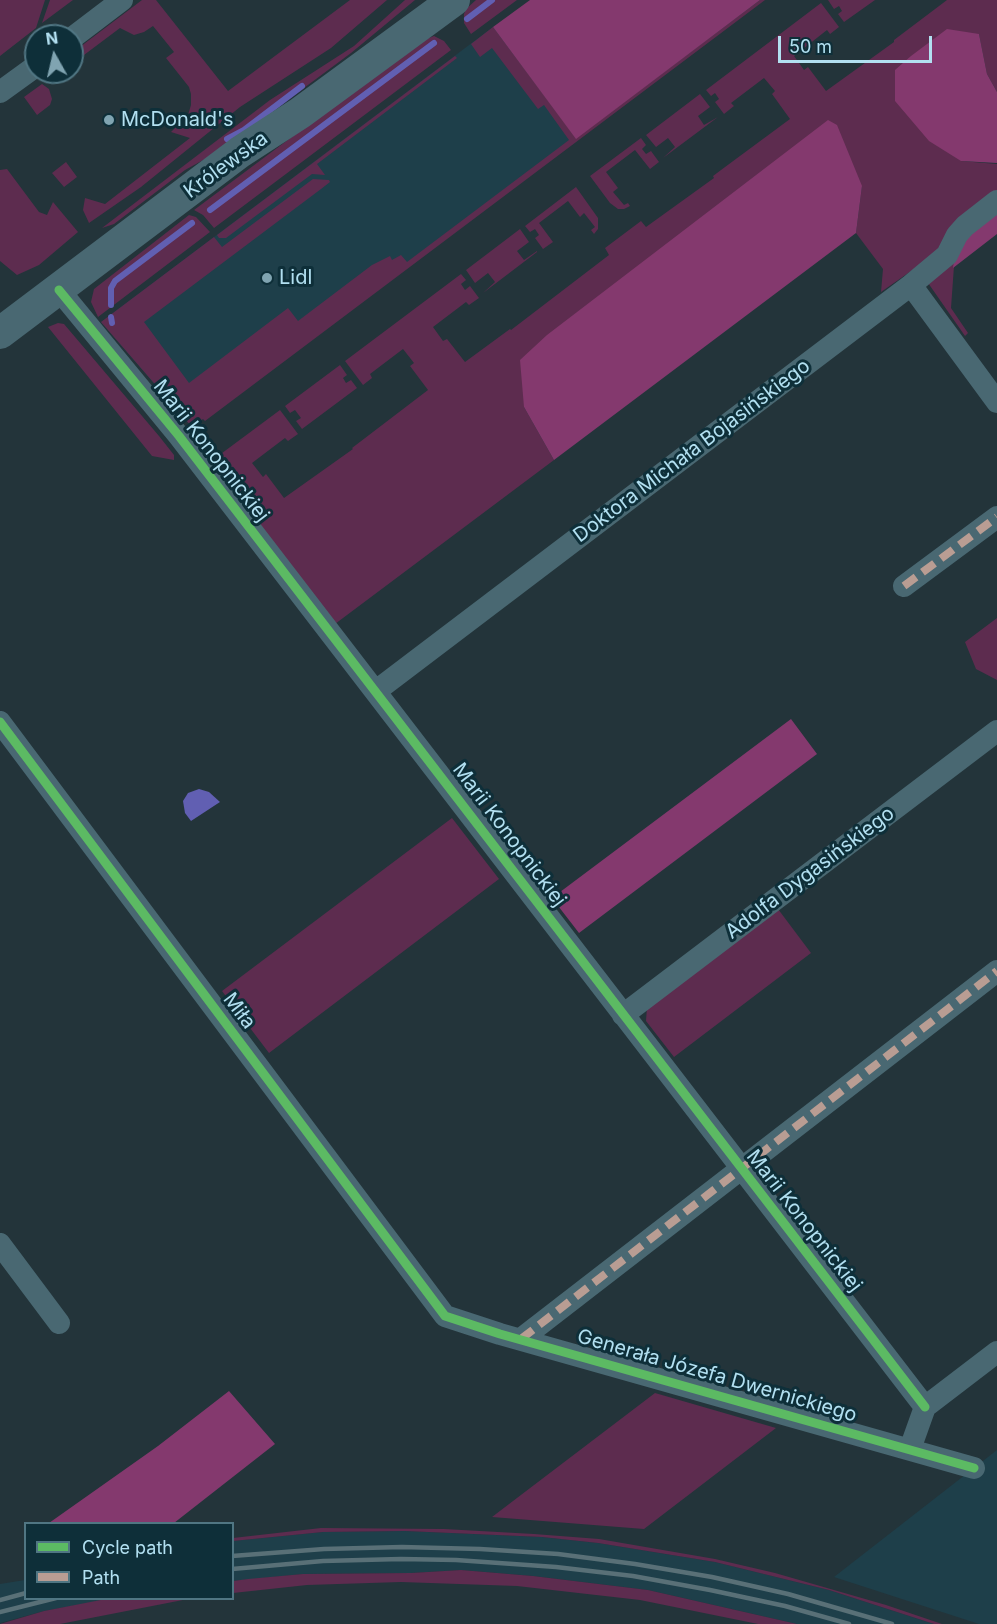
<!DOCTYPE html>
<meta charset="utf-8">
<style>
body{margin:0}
#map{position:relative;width:997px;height:1624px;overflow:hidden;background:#23343a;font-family:Inter,sans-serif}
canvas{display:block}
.legend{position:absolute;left:24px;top:1522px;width:210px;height:78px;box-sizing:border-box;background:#0e2f39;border:2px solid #507683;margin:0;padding:8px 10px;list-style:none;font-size:18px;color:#b2e0f1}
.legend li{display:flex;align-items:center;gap:12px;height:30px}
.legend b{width:30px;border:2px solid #507683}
.north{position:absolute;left:24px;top:24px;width:60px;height:60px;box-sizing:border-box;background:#0e2f39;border:2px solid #507683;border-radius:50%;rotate:352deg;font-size:16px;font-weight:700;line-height:24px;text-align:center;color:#b2e0f1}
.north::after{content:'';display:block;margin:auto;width:21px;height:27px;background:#80a4b1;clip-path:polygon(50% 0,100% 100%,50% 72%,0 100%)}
.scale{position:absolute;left:778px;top:36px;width:154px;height:27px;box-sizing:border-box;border:3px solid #b2e0f1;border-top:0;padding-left:8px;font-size:18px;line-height:21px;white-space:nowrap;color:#b2e0f1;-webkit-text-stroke:4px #0e2f39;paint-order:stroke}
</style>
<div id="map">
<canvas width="997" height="1624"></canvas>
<ul class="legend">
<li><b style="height:8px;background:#5cba63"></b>Cycle path</li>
<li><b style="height:8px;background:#b99d93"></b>Path</li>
</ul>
<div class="north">N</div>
<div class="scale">50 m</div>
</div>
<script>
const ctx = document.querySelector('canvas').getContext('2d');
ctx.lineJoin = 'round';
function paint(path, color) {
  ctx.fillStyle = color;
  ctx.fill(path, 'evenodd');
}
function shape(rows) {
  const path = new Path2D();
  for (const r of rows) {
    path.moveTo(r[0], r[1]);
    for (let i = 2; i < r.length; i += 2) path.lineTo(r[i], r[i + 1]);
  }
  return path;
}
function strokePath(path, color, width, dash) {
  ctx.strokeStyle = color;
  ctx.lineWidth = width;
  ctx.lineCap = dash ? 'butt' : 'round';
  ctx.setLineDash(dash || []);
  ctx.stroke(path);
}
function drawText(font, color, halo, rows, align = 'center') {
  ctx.font = font + ' Inter,sans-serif';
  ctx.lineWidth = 6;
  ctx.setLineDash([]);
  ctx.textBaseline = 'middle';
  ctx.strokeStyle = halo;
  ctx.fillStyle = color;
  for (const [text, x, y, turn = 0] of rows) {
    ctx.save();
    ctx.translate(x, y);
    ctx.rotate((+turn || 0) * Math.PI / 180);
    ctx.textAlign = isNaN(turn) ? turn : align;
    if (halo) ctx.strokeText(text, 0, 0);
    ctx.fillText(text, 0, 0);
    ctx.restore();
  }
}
const built = shape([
 [493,27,576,139,192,427,101,322],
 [997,1450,997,1624,979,1624,834,1577],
 [405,1531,542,1537,598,1543,715,1562,829,1590,934,1624,797,1624,648,1590,533,1576,461,1570,411,1573,303,1574,233,1581,232,1541,323,1532],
 [25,1580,26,1598,111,1599,44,1611,0,1623,0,1584]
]);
const green = shape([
 [0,0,45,0,36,28,0,56],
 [50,0,73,0,42,23],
 [142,0,156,0,228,91,350,0,387,0,331,48,240,107,141,187,89,223,83,210,85,198,105,204,190,138,171,132,188,115,191,105,191,94,189,87,166,58,174,52,153,26,144,32,134,35,120,28,72,64,72,53],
 [405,0,415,0,351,53,242,134,238,141,185,170,114,224,102,228,270,100,354,46],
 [476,0,517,0,471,34,464,23,464,14,466,9],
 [760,0,765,0,205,421,203,419,192,427,101,322,214,237,222,247,313,179,329,180,330,182,321,189,144,322,189,383,288,308,298,321,372,265,390,256,392,260,401,255,407,262,569,140,544,105,538,109,492,48,480,57,471,44,493,27,576,138],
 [828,0,875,0,844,22,838,14,842,11,839,6,834,9],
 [947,0,997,0,997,92,987,74,979,34,961,161,997,164,997,195,934,255,881,292,883,269,856,233,862,186,524,407,554,460,335,624,210,462,280,410,298,434,288,441,285,438,252,463,263,477,266,474,284,498,353,449,352,448,428,390,410,366,414,363,403,349,370,374,372,378,363,385,345,361,461,274,466,280,461,284,465,290,470,286,479,298,469,305,466,302,433,327,443,341,447,339,465,362,510,329,511,330,609,255,605,248,641,221,646,227,714,178,713,176,721,170,790,119,772,94,775,91,764,78,731,103,734,106,724,114,715,102,719,99,715,93,711,96,706,90,821,3,839,27,830,34,827,30,794,56,804,70,808,67,826,91,894,42,894,40],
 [434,36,444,41,451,50,214,228,203,215,194,210,419,42],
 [455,56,457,58,317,164,325,175,312,174,226,238,219,238,217,235],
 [42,84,49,89,52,99,50,105,37,115,24,97],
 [700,94,710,107,698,116,704,125,718,117,663,158,675,147,668,138,656,147,646,135],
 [641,138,646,145,642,149,646,154,651,151,659,162,650,169,635,150,606,172,618,188,613,192,624,205,628,203,630,206,624,209,618,209,610,203,590,176],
 [66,162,77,177,64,187,52,173],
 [7,169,39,212,47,215,53,202,78,232,39,265,17,275,0,261,0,170],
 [576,187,598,218,598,229,594,234,591,230,595,227,584,213,580,217,568,201,539,223,553,242,543,249,535,238,539,235,535,229,530,232,525,226],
 [189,215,196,217,210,232,98,317,91,302,94,289],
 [520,229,529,242,517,251,524,260,537,251,537,252,483,293,495,282,488,273,475,283,466,270],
 [955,252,951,308,968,333,965,336,926,280],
 [58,323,64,324,159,436,174,455,174,460,152,456,48,327],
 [340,365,347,375,343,378,346,383,351,380,357,388,302,429,296,421,301,418,295,410,290,413,285,406],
 [997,618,997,680,976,669,965,642],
 [452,818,499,879,269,1053,222,991],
 [778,909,811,953,674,1057,646,1021,647,1007],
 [655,1393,776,1428,644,1529,492,1517],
 [321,1528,444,1529,534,1534,599,1539,715,1559,775,1573,886,1605,942,1624,934,1624,829,1590,715,1562,598,1543,542,1537,405,1531,323,1532,233,1541,233,1538],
 [461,1570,533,1576,648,1590,797,1624,758,1624,640,1600,517,1586,401,1582,307,1585,233,1593,233,1581,248,1579,303,1574,411,1573],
 [111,1598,188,1599,60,1624,0,1624,44,1611]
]);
const forest = shape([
 [530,0,760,0,576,139,493,27],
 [947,29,979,34,987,74,997,92,997,163,961,161,929,141,895,101,895,70,911,56],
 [828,120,837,125,862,186,856,233,554,460,524,407,520,360,547,335],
 [997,206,997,234,953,268,955,252],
 [791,719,817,754,579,933,552,898],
 [229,1391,275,1444,174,1523,49,1523,158,1446]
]);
const water = shape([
 [199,789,209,792,220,802,191,821,185,813,183,801,188,793]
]);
const stream = shape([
 [467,19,492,0],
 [227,139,244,130,302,86],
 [210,210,434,43],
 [111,305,111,288,115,281,192,223],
 [111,317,112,323]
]);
const minor = shape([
 [72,38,122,0],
 [0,92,36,66],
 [911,285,997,402],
 [59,290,179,436,925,1407],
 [904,586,997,517],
 [376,691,911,285,947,255,957,235,965,226,997,201],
 [0,722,445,1316,500,1334,974,1468],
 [623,1015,997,731],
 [0,1244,59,1323],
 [521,1339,997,971],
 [910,1449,925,1407,997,1352]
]);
const secondary = shape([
 [0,333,240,152,300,113,454,0]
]);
const rail = shape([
 [232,1556,324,1549,402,1547,480,1549,558,1554,635,1564,712,1577,788,1594,892,1624],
 [232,1569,323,1561,401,1559,456,1560,556,1567,633,1576,710,1590,785,1606,849,1624],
 [0,1600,26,1593],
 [0,1612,56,1598]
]);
const quiet = shape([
 [904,586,997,517],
 [521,1339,997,971]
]);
const cycleway = shape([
 [59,290,179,436,925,1407],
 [0,722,445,1316,500,1334,974,1468]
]);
const markers = [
 [109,120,6,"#80a4b1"],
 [267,278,6,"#80a4b1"]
];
const poiNames = [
 ["McDonald's",121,120],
 ["Lidl",279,278]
];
const streetNames = [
 ["Królewska",226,165,-36],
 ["Marii Konopnickiej",211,451,52],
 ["Doktora Michała Bojasińskiego",692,451,-37],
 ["Marii Konopnickiej",509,835,53],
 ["Adolfa Dygasińskiego",810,873,-37],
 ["Miła",239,1011,53],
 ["Marii Konopnickiej",804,1221,52],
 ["Generała Józefa Dwernickiego",717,1376,16]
];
paint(built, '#1e3f4a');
paint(green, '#5d2c4f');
paint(forest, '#84396e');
paint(water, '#615fb2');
strokePath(stream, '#615fb2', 6);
strokePath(minor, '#496872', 22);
strokePath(secondary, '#496872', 32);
strokePath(rail, '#597077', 4.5);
strokePath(quiet, '#b99d93', 8, [15, 8]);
strokePath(cycleway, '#5cba63', 9);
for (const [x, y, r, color] of markers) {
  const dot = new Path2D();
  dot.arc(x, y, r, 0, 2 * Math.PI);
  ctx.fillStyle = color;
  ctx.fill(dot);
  strokePath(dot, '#0e2f39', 2);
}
drawText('20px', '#b2e0f1', '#0e2f39', poiNames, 'left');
drawText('20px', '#b2e0f1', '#0e2f39', streetNames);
</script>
